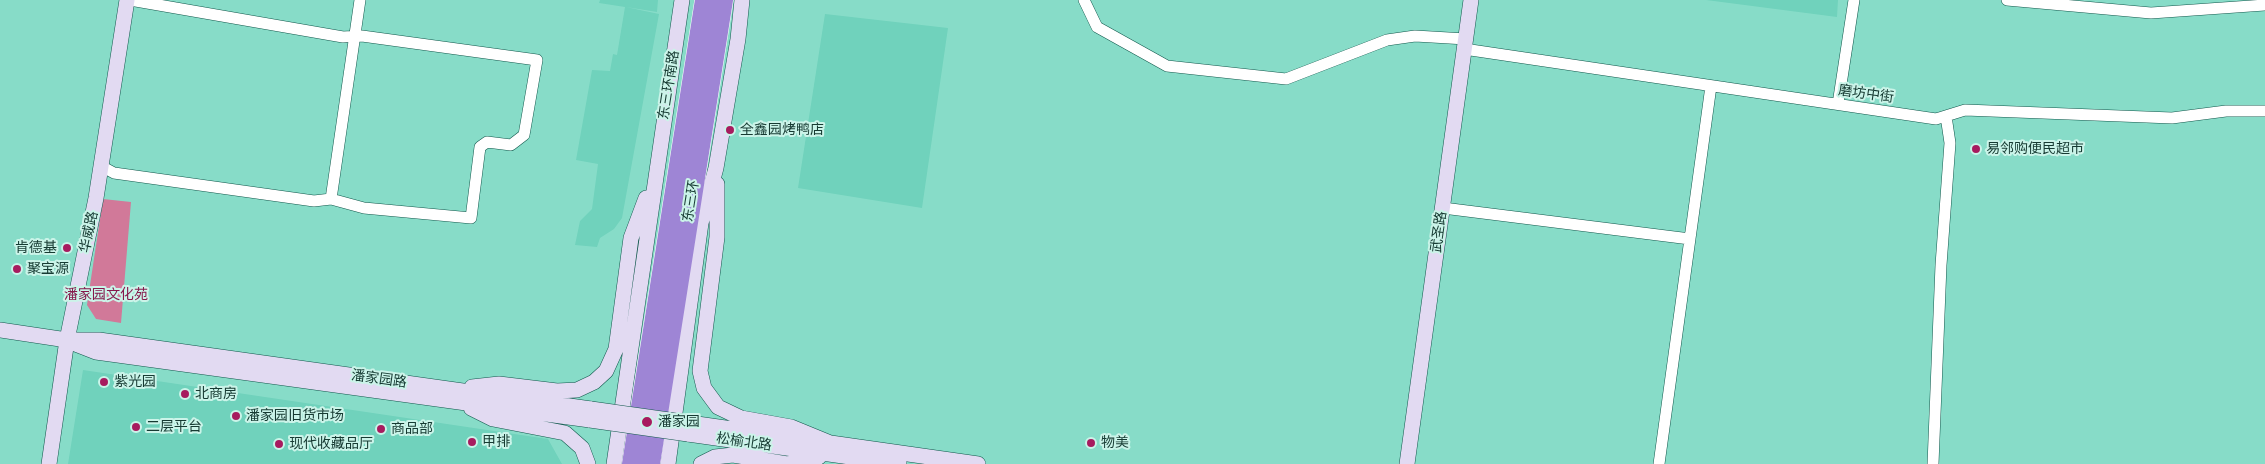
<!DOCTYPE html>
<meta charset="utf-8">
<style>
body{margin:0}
canvas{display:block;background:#87dcc8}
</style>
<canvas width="2265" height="464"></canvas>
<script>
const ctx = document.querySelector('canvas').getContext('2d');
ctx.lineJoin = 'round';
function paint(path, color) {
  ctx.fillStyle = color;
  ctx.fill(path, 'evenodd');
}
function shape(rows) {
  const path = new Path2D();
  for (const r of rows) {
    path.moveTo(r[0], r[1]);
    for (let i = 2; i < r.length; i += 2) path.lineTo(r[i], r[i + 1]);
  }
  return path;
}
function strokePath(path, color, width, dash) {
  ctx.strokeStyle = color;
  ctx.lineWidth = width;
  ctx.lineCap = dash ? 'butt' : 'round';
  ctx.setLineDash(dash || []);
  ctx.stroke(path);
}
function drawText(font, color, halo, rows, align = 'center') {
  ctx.font = font + ' Cabin,"Noto Sans SC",sans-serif';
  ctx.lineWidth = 4;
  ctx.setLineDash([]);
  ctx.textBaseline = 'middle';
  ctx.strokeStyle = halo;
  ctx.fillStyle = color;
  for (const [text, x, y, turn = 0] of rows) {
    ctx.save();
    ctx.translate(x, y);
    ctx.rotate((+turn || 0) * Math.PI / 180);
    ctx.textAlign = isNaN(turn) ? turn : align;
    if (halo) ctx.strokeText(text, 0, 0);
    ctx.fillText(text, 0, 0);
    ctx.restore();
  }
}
const built = shape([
 [600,0,658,0,657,12,626,7,659,14,622,218,614,229,600,238,597,247,575,245,580,221,592,209,598,164,576,160,592,70,610,71,613,54,617,55,625,7,599,3],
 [1706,0,1838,0,1837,17],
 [825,14,948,28,922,208,798,188],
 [83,370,548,439,562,464,68,464]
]);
const green = shape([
 [103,199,131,202,121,323,96,319,87,305]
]);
const street = shape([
 [1084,0,1097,27,1167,66,1286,79,1387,40,1415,36,1466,39],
 [2007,0,2151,13,2265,5],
 [1464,49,1936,119,1965,110,2172,118,2226,111,2265,111],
 [1838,104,1854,0],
 [101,166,114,173,314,201,331,199,364,208,471,218,480,147,487,142,511,145,524,135,537,60,362,36,343,37,130,0],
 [331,199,360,0],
 [1443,208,1690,239],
 [1659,464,1711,86],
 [1933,464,1941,265,1950,143,1946,116]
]);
const secondary = shape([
 [717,184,717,237,700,371,704,388,718,407,741,418,791,427,830,443],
 [0,330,67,340,99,340,591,409],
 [73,343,96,352,590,420],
 [472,387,499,384,557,391,577,390,594,382,606,371,616,349,631,238,646,198],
 [471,408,493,419,565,433,582,448,588,464],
 [690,423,978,464],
 [688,434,899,464],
 [49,464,67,340,96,198,127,0],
 [614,464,682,0],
 [668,464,701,223,716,168,738,39,742,0],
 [701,464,715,457,733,455,787,464,819,457],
 [1407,464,1471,0]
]);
const highway = shape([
 [632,464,705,0],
 [650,464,723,0]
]);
const secondaryBridge = shape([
 [591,409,690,423],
 [590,420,688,434]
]);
const markers = [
 [730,130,5,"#a71b5f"],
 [1976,149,5,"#a71b5f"],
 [67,248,5,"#a71b5f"],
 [17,269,5,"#a71b5f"],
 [104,382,5,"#a71b5f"],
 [185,394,5,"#a71b5f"],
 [236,416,5,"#a71b5f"],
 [647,422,6,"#a71b5f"],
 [136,427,5,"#a71b5f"],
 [381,429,5,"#a71b5f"],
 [472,442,5,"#a71b5f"],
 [1091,443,5,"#a71b5f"],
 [279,444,5,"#a71b5f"]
];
const streetNames = [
 ["东三环南路",669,85,-81],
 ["磨坊中街",1866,94,8],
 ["东三环",691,201,-81],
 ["华威路",89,232,-78],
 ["武圣路",1439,232,-82],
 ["潘家园路",379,379,8],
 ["松榆北路",744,442,8]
];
const poiNames = [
 ["全鑫园烤鸭店",740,130],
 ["易邻购便民超市",1986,149],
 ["肯德基",57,248,"right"],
 ["聚宝源",27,269],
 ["紫光园",114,382],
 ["北商房",195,394],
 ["潘家园旧货市场",246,416],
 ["潘家园",658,422],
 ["二层平台",146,427],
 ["商品部",391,429],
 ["甲排",482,442],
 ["物美",1101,443],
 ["现代收藏品厅",289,444]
];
const parkNames = [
 ["潘家园文化苑",106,295]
];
paint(built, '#70d2bc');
paint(green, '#d17999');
strokePath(street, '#11584c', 12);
strokePath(secondary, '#11584c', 16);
strokePath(highway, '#fff', 21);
strokePath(street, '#fff', 11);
strokePath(secondary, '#e2daf2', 15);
strokePath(highway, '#9e85d5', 20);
strokePath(secondaryBridge, '#11584c', 16, []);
strokePath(secondaryBridge, '#e2daf2', 15);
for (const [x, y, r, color] of markers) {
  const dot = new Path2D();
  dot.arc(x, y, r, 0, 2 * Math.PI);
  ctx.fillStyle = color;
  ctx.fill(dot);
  strokePath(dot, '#cbf4e9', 2);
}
drawText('14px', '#163a32', '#cbf4e9', streetNames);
drawText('14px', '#163a32', '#cbf4e9', poiNames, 'left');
drawText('14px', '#86184c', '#cbf4e9', parkNames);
</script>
